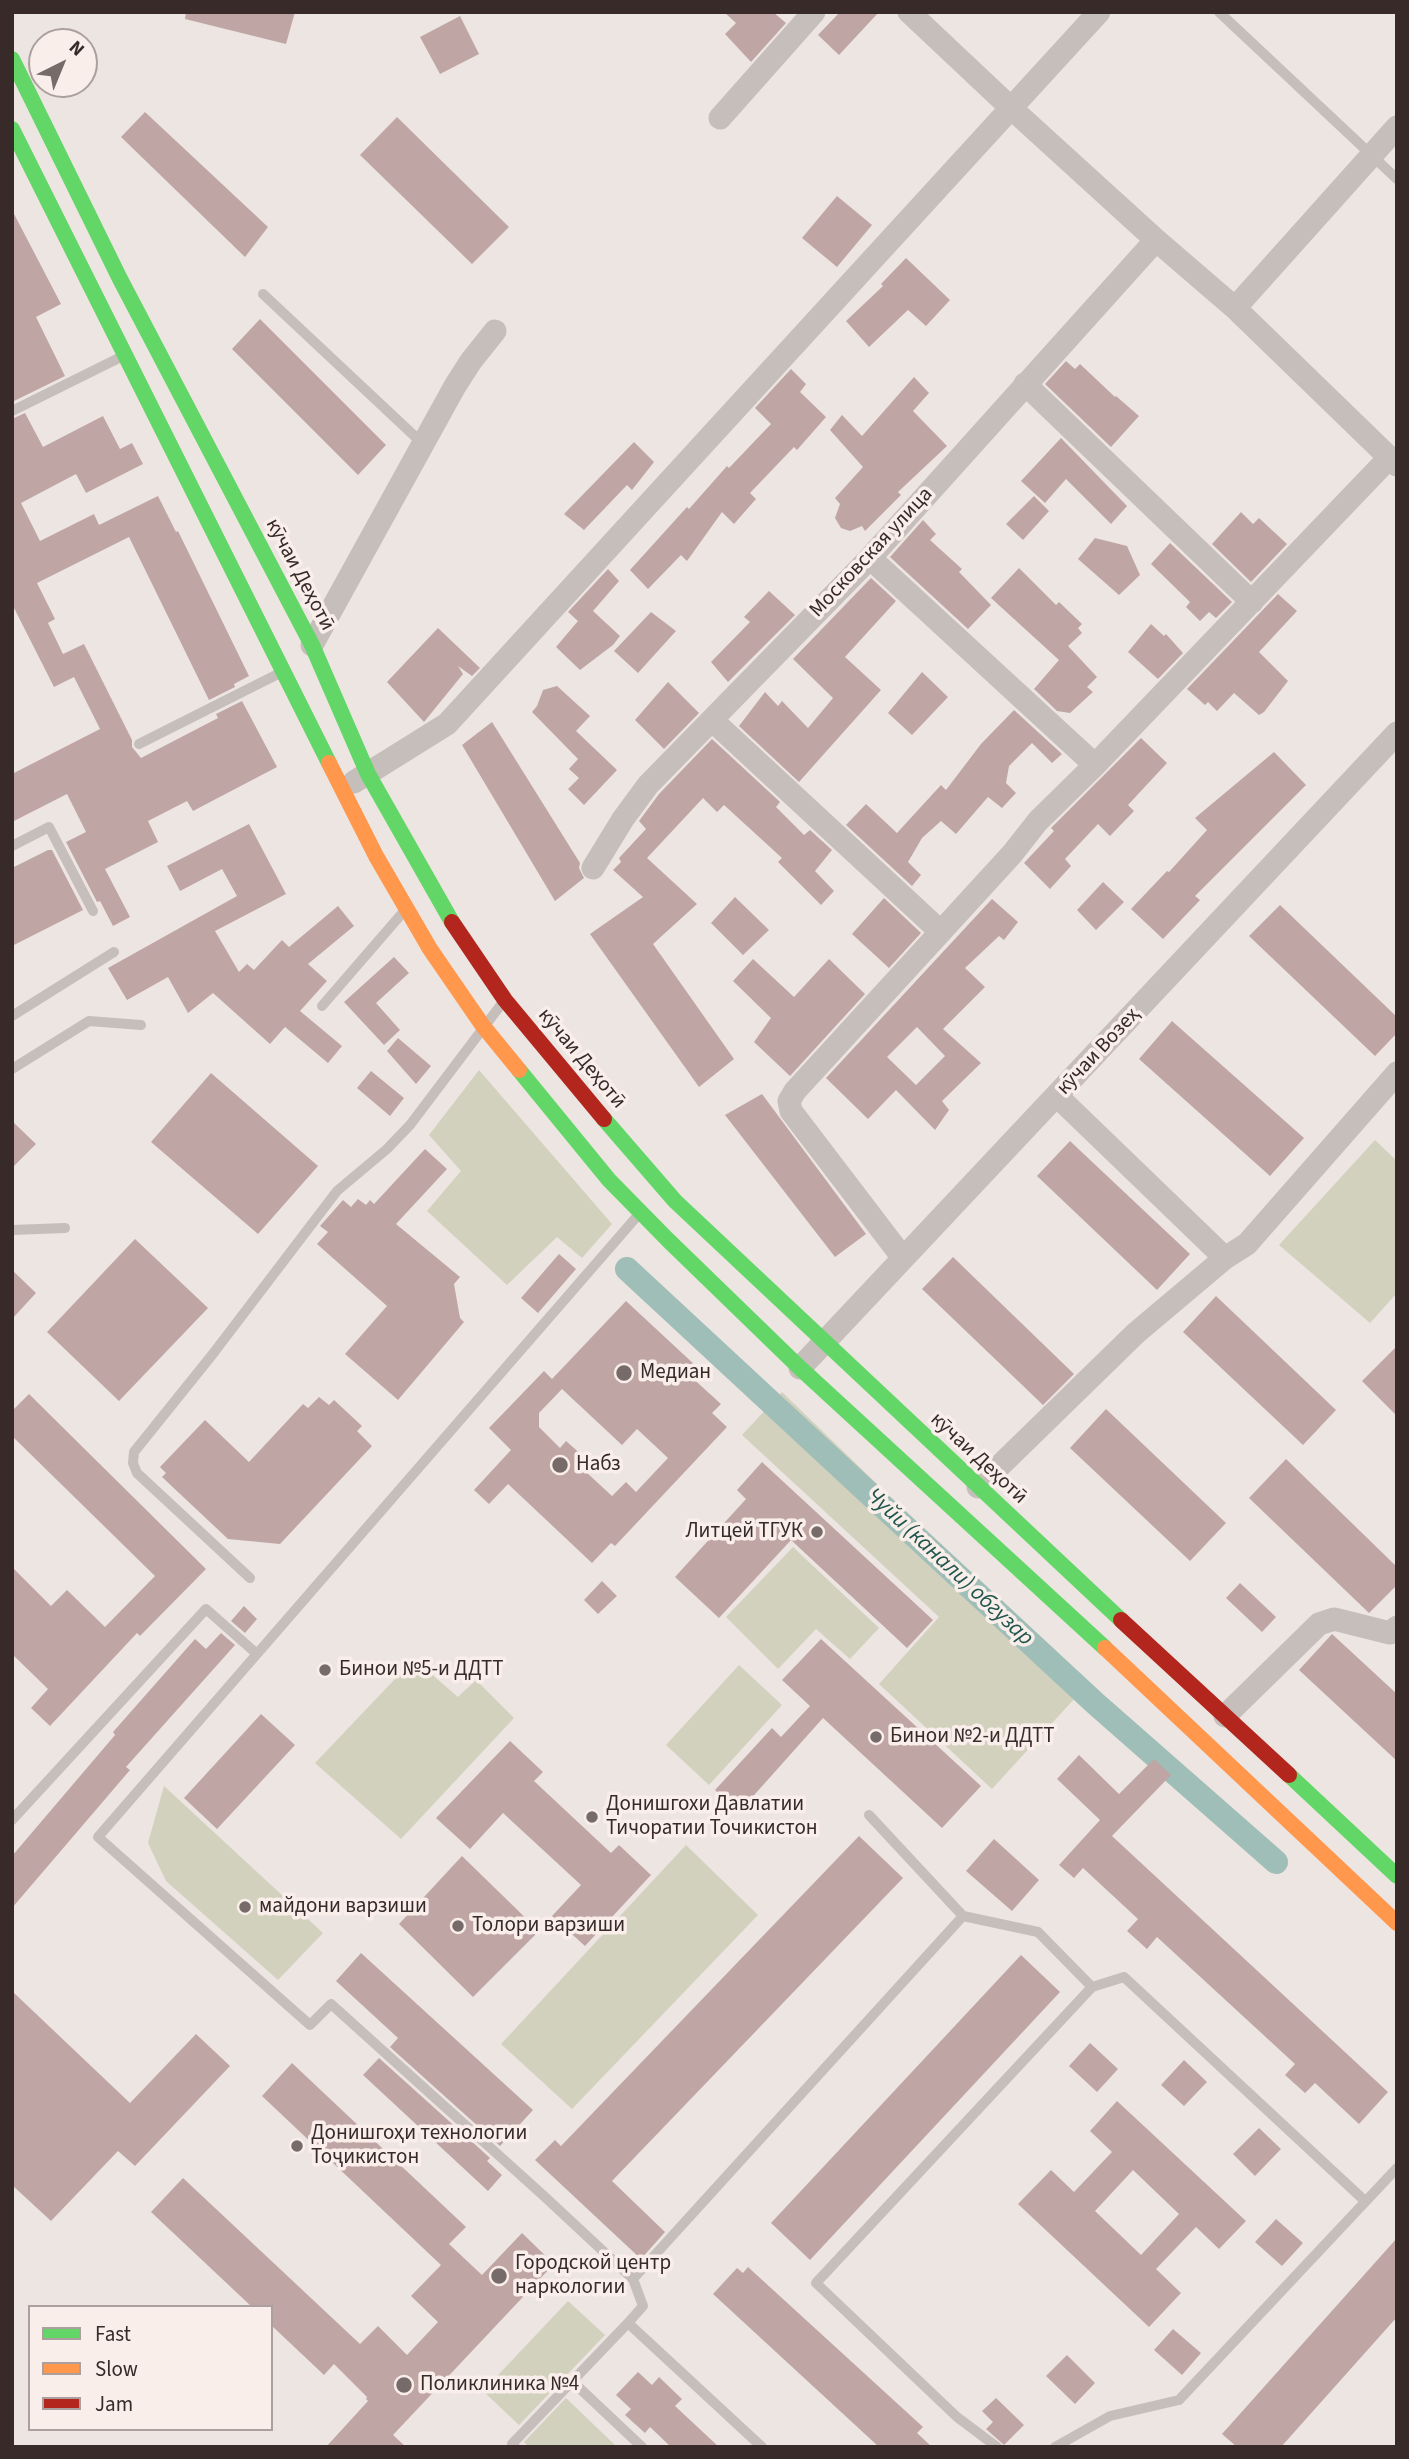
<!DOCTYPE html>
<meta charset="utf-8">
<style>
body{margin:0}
#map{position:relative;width:1409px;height:2459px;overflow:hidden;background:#ede5e2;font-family:"Source Sans 3",sans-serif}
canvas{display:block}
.frame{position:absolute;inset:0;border:14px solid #372a29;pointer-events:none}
.legend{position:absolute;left:28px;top:2305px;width:245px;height:126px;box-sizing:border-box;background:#f9eeea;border:2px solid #aba09d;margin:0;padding:9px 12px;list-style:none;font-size:21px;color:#372a29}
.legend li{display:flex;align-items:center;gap:14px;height:35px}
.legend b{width:35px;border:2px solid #aba09d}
.north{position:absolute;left:28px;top:28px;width:70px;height:70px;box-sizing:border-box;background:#f9eeea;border:2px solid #aba09d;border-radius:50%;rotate:43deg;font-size:19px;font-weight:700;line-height:28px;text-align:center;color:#372a29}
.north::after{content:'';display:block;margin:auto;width:24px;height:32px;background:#776b6a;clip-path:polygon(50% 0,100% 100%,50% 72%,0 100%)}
</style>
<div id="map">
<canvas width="1409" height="2459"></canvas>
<div class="frame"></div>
<ul class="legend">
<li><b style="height:9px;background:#63d668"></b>Fast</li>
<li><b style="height:9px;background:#ff974d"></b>Slow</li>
<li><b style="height:9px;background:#b3261e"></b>Jam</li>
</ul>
<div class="north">N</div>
</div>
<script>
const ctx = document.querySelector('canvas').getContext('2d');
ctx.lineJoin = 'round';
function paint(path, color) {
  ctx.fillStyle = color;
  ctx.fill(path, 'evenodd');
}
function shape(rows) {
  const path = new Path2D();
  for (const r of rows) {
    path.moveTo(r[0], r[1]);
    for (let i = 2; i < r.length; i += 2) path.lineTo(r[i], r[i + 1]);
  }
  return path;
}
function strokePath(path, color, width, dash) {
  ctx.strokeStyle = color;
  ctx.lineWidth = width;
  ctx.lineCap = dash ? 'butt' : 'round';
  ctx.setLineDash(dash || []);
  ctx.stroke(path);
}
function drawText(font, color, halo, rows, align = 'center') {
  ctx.font = font + ' "Source Sans 3",sans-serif';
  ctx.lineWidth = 7;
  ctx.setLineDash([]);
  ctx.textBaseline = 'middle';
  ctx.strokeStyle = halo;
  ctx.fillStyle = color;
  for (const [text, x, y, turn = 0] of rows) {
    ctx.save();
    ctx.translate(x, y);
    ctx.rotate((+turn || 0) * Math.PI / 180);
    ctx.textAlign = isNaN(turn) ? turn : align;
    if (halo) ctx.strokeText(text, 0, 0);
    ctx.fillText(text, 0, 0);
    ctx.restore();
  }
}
const green = shape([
 [479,1070,612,1224,582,1258,557,1237,507,1285,427,1211,461,1171,429,1135],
 [1375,1140,1397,1161,1397,1293,1370,1323,1279,1245],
 [782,1392,1086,1686,992,1789,879,1684,939,1617,742,1435],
 [793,1547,879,1628,850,1659,816,1629,778,1669,726,1617],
 [414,1659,458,1697,476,1680,514,1718,401,1839,315,1763],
 [739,1665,782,1705,709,1785,666,1745],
 [164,1786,323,1933,278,1980,166,1881,148,1843],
 [686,1845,758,1915,572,2109,501,2044],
 [568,2301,605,2335,519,2425,483,2391],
 [566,2398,617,2447,529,2447,524,2442]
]);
const canal = shape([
 [627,1269,1096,1704,1276,1862]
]);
const building = shape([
 [186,12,295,12,286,44,185,19],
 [724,12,773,12,786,23,751,62,725,34,736,23],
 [840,12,879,12,839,55,818,35],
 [460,16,479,54,440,74,420,37],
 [145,112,268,227,245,257,121,137],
 [397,117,509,227,472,264,360,155],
 [837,196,872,225,837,267,802,238],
 [12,210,61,304,36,317,65,376,12,402],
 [906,258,950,300,926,326,908,310,869,347,846,321,883,286,881,284],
 [260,319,386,445,358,475,232,349],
 [1066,361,1075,369,1080,364,1115,397,1116,396,1139,416,1111,447,1045,384],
 [791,369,806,384,800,392,826,417,797,450,794,447,750,493,756,499,734,524,722,512,687,561,681,555,648,589,630,570,687,507,689,509,727,466,729,468,771,424,755,408],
 [914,377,929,393,913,411,947,446,898,492,901,495,865,531,862,526,850,531,841,528,835,518,840,504,835,498,863,467,830,430,842,415,862,436],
 [25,413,43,447,103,416,120,449,132,443,143,464,86,493,76,474,21,503,40,541,94,514,99,525,158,496,176,532,178,531,249,676,234,684,235,687,209,700,129,537,37,583,55,619,48,623,63,654,84,644,132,740,132,747,141,758,218,718,216,714,242,701,277,767,193,811,187,801,148,821,158,842,105,869,130,917,113,926,100,901,97,902,66,842,86,832,67,794,12,822,12,774,100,729,74,677,54,687,12,604,12,419],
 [1061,438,1127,506,1111,524,1066,479,1045,503,1021,481],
 [634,442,654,462,632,490,627,485,584,530,564,514],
 [1034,496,1049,511,1023,540,1006,524],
 [1241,512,1253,524,1259,518,1287,544,1251,582,1212,544],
 [923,520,936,534,930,540,962,569,959,572,991,605,968,629,890,557],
 [1095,538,1127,546,1140,575,1119,595,1078,559],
 [1170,543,1232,602,1216,618,1209,612,1200,621,1186,607,1190,602,1151,564],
 [1019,568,1056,605,1059,602,1082,624,1078,628,1082,633,1068,646,1097,677,1087,687,1081,682,1093,692,1070,713,1057,711,1034,689,1059,660,991,598],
 [608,569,619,581,593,611,620,636,613,645,580,670,556,647,578,621,568,612],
 [871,578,896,601,845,657,881,690,799,782,739,726,765,692,778,706,782,701,808,728,833,698,793,659],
 [769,591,795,615,728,682,711,662,750,622,744,617],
 [1278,594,1297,611,1259,652,1288,681,1264,712,1259,715,1234,693,1217,711,1208,702,1205,705,1187,689],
 [651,612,676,631,638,673,614,651],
 [1151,624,1164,636,1166,634,1183,653,1158,679,1128,652],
 [438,628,480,668,472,676,458,666,463,674,424,722,387,682],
 [922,672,948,697,912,735,888,713],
 [668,682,699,713,664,749,635,720],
 [557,686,590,716,576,731,617,770,584,805,568,789,579,778,569,769,578,759,532,712,537,706,543,690],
 [1014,710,1062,754,1052,763,1032,743,1009,766,1006,783,1016,793,1002,808,988,797,956,834,941,821,922,838,908,862,921,875,912,886,846,825,866,804,897,833,941,785,946,790,981,744],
 [492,722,580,863,579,868,584,878,555,901,462,745],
 [1141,738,1167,763,1128,805,1134,811,1110,836,1098,824,1065,859,1071,866,1050,889,1024,863,1054,831,1051,828],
 [712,739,780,802,776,807,804,835,810,830,832,850,815,871,834,891,821,905,778,862,782,858,724,805,717,812,703,798,647,858,697,904,653,944,734,1059,699,1087,590,934,643,897,613,870,621,862,619,858,646,829,639,821,659,794],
 [1274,752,1306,785,1195,896,1200,900,1163,939,1131,909,1167,871,1169,872,1207,830,1195,818],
 [249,824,286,894,215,931,239,972,247,964,254,970,282,940,289,947,338,906,354,926,308,964,327,981,300,1011,342,1046,328,1063,285,1027,270,1044,213,993,188,1013,168,977,127,1000,108,968,237,896,222,869,180,891,167,866],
 [48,850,52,850,83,910,12,946,12,868],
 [1103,882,1124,902,1096,930,1077,910],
 [735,897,769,930,743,955,711,923],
 [884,898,921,933,889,968,852,934],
 [992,899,1018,922,1004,940,999,936,965,968,985,987,943,1029,981,1063,942,1101,949,1110,935,1130,896,1090,868,1119,826,1078],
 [917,1027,945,1056,916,1085,887,1057],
 [1280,905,1397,1017,1397,1033,1375,1056,1249,936],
 [394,957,409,973,376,1003,400,1030,384,1045,344,1002],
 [753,959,794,997,829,959,865,994,790,1076,754,1042,771,1018,733,981],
 [1172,1021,1304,1138,1270,1176,1139,1059],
 [398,1038,431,1066,416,1084,387,1051],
 [371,1071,404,1098,390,1116,357,1088],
 [211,1073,318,1166,258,1234,151,1142],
 [762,1094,866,1234,835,1257,725,1115],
 [12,1121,36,1144,12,1168],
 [1070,1141,1190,1254,1157,1290,1037,1176],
 [425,1149,447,1169,396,1224,460,1277,454,1284,460,1318,464,1322,398,1400,345,1354,387,1306,317,1244,328,1232,320,1226,343,1200,351,1207,358,1199,366,1205,370,1200,374,1204],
 [135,1239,208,1308,119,1401,47,1332],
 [559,1254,576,1269,538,1313,521,1298],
 [953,1257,1074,1374,1043,1405,922,1289],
 [12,1270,36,1293,12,1319],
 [1216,1296,1336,1410,1303,1445,1183,1332],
 [626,1301,696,1366,688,1374,721,1404,712,1413,727,1427,615,1546,611,1543,592,1563,508,1484,489,1504,474,1490,511,1450,489,1428,544,1371,552,1379],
 [562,1389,622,1445,637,1429,668,1458,636,1492,626,1482,612,1496,585,1471,592,1464,566,1441,560,1448,539,1427,539,1413],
 [1397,1346,1397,1416,1362,1381],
 [29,1394,206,1569,140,1636,137,1633,50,1726,31,1708,48,1689,12,1654,12,1567,51,1606,67,1590,105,1627,155,1576,12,1436,12,1411],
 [319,1397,329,1405,334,1400,362,1426,357,1431,372,1446,280,1544,228,1539,162,1477,166,1473,160,1467,205,1420,249,1462,303,1404,308,1408],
 [1106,1409,1226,1523,1190,1561,1070,1448],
 [1286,1459,1397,1567,1397,1585,1369,1613,1249,1498],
 [762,1462,933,1620,907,1648,791,1540,719,1618,675,1577,746,1499,737,1490],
 [602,1581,617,1596,598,1614,584,1600],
 [1240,1583,1276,1617,1262,1632,1226,1598],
 [244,1606,257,1619,245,1633,231,1621],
 [221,1633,235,1645,126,1767,130,1770,12,1908,12,1856,115,1735,113,1732,195,1639,206,1649],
 [1332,1634,1397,1694,1397,1761,1299,1670],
 [821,1639,981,1786,942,1828,823,1718,739,1812,715,1790,772,1728,781,1737,810,1706,782,1680],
 [261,1714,295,1745,217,1829,184,1798],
 [510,1741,543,1772,534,1781,611,1853,619,1845,651,1875,585,1946,552,1916,581,1885,503,1813,470,1849,436,1818],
 [1079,1755,1119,1794,1154,1759,1171,1775,1112,1836,1388,2092,1359,2124,1315,2083,1305,2093,1285,2075,1295,2064,1157,1937,1147,1949,1127,1931,1138,1919,1083,1868,1074,1878,1059,1865,1100,1820,1057,1779],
 [859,1836,903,1878,612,2181,665,2232,641,2259,535,2160,555,2140,561,2146],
 [994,1839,1039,1880,1012,1911,966,1871],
 [462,1856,539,1931,473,1997,399,1924],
 [361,1953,533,2110,500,2146,390,2047,398,2038,336,1981],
 [1021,1955,1060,1992,810,2260,771,2223],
 [12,1991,130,2103,196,2034,230,2066,135,2166,118,2151,51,2221,12,2185],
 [1090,2043,1118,2069,1097,2092,1069,2066],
 [379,2058,490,2158,487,2161,502,2175,488,2191,363,2075],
 [1184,2060,1207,2082,1184,2106,1161,2085],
 [292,2063,466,2227,449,2244,482,2275,522,2233,554,2264,393,2435,406,2447,326,2447,368,2401,366,2399,367,2397,334,2364,324,2375,271,2325,271,2307,252,2307,151,2212,183,2178,360,2344,378,2326,407,2355,438,2322,411,2296,441,2265,262,2096],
 [1117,2101,1246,2221,1219,2249,1196,2227,1156,2269,1181,2293,1149,2327,1018,2204,1051,2170,1074,2192,1112,2152,1090,2131],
 [1133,2170,1179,2214,1141,2255,1095,2211],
 [1259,2128,1281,2149,1255,2176,1233,2154],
 [1276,2219,1303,2243,1282,2266,1255,2242],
 [1397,2238,1397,2317,1281,2447,1237,2447,1222,2434],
 [748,2267,923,2427,917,2433,932,2447,879,2447,713,2294,737,2268,743,2273],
 [1173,2329,1201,2353,1182,2375,1154,2350],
 [1067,2355,1095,2383,1075,2404,1046,2376],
 [638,2372,652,2385,659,2377,682,2399,675,2406,719,2447,671,2447,650,2427,645,2433,625,2415,631,2409,616,2395],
 [996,2398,1024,2425,1004,2445,986,2429,993,2422,982,2411]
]);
const lane = shape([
 [1219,12,1397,179],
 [263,294,423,444],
 [12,411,123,356],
 [139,744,280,673],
 [12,846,49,827,93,911],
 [322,1006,405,910],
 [12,1016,114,952],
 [12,1069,89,1021,141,1025],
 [639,1214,98,1837,310,2025,331,2004,545,2197,633,2279,643,2306,628,2323,762,2447],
 [12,1230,65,1228],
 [250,1578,137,1473,133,1463,134,1452,212,1355,337,1191,387,1149,410,1125,503,1002],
 [12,1820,206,1609,257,1654],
 [963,1916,1038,1932,1092,1987,816,2283,957,2417,997,2447],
 [1092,1987,1124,1977,1365,2201],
 [633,2279,963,1916,869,1815],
 [573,2382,642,2447],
 [515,2447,512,2444,628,2323],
 [1055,2447,1110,2416,1179,2400,1397,2168]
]);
const street = shape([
 [909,12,1011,108,1156,240,1235,308,1397,465],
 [720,118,814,12],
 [1235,308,1397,127],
 [1025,384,1252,602],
 [870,558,1095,765],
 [312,645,455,386,471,361,495,331],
 [712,720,941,932],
 [354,782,447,724,1099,12],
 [593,868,623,819,648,785,870,558,1156,240],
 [1057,1096,1225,1258,1247,1244,1397,1073],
 [903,1258,791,1111,789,1101,795,1091,1012,854,1038,821,1095,765,1389,458],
 [800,1368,1397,733],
 [978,1487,1136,1333,1225,1258],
 [1225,1716,1319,1624,1334,1619,1390,1633,1397,1627]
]);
const fast = shape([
 [12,59,120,279,312,645,368,774,452,922],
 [12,129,329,763],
 [519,1070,609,1180,668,1240,800,1368,1105,1648],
 [604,1119,675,1201,1121,1620],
 [1289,1775,1397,1876]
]);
const slow = shape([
 [329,763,376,856,430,949,483,1026,519,1070],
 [1105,1648,1397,1923]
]);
const jam = shape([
 [452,922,505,1000,604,1119],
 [1121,1620,1289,1775]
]);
const markers = [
 [624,1373,9,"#776b6a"],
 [560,1465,9,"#776b6a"],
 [817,1532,7,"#776b6a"],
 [325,1670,7,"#776b6a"],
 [876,1737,7,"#776b6a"],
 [592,1817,7,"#776b6a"],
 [245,1907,7,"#776b6a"],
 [458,1926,7,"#776b6a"],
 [297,2146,7,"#776b6a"],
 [499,2276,9,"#776b6a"],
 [404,2385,9,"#776b6a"]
];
const streetNames = [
 ["Московская улица",872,553,-47],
 ["кӯчаи Деҳотӣ",299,575,62],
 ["кӯчаи Возеҳ",1099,1052,-47],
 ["кӯчаи Деҳотӣ",581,1059,50],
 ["кӯчаи Деҳотӣ",978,1459,43]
];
const poiNames = [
 ["Медиан",640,1373],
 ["Набз",576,1465],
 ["Литцей ТГУК",803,1532,"right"],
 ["Бинои №5-и ДДТТ",339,1670],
 ["Бинои №2-и ДДТТ",890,1737],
 ["Донишгохи Давлатии",606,1805],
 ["Тичоратии Точикистон",606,1829],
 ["майдони варзиши",259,1907],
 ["Толори варзиши",472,1926],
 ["Донишгоҳи технологии",311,2134],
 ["Тоҷикистон",311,2158],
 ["Городской центр",515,2264],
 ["наркологии",515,2288],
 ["Поликлиника №4",420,2385]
];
const waterNames = [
 ["Чуйи (канали) обгузар",949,1568,43]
];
paint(green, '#d2d1bd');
strokePath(canal, '#9fbeb7', 24);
paint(building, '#bfa6a4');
strokePath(lane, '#c6bebb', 10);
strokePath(street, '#c6bebb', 23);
strokePath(fast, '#63d668', 16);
strokePath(slow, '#ff974d', 16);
strokePath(jam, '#b3261e', 16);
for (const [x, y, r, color] of markers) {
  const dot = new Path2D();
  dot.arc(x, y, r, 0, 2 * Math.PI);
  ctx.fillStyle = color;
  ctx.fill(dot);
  strokePath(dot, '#f9eeea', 2.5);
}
drawText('21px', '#372a29', '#f9eeea', streetNames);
drawText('21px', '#372a29', '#f9eeea', poiNames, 'left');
drawText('italic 23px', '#20564d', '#f9eeea', waterNames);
</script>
